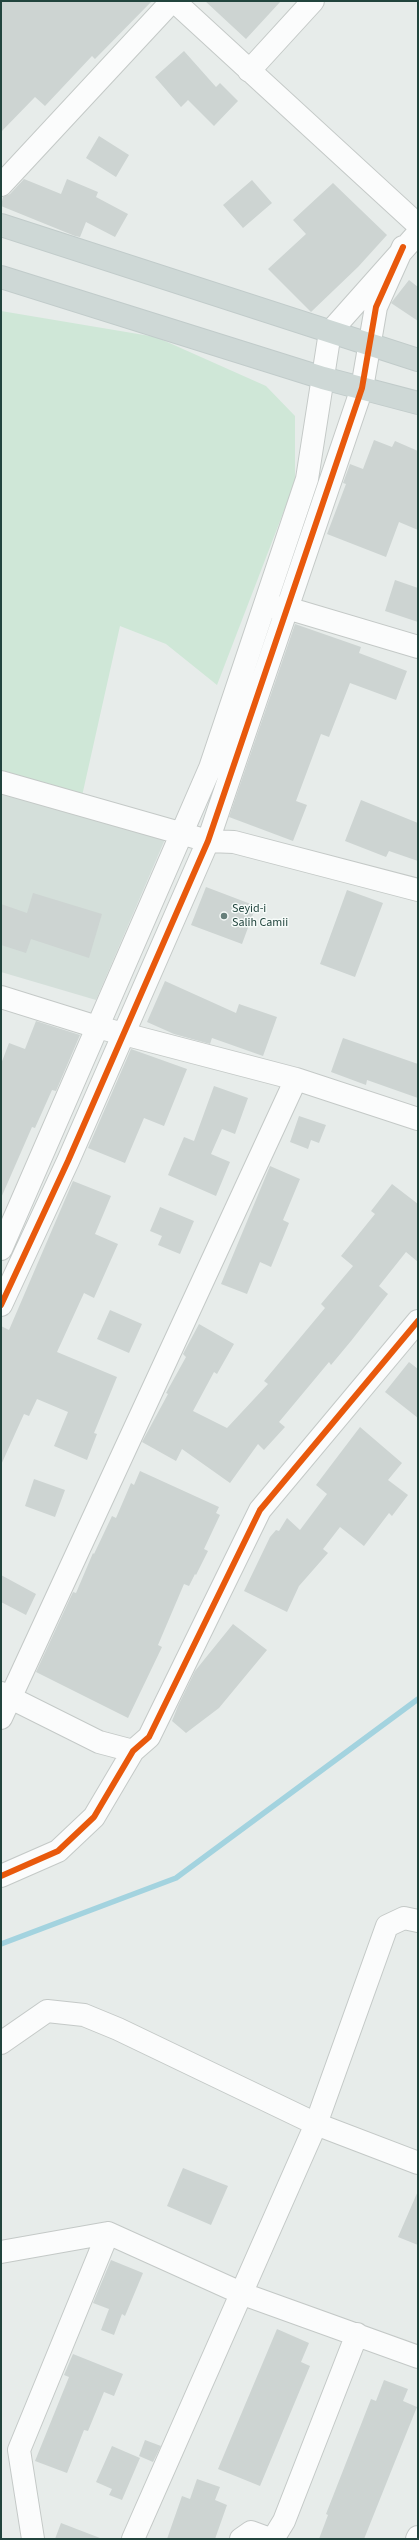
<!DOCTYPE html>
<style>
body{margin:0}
#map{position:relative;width:419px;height:2540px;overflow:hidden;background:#e7ecea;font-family:"Source Sans 3",sans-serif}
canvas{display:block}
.frame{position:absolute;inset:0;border:2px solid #21443d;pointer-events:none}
</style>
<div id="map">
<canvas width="419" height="2540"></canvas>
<div class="frame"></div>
</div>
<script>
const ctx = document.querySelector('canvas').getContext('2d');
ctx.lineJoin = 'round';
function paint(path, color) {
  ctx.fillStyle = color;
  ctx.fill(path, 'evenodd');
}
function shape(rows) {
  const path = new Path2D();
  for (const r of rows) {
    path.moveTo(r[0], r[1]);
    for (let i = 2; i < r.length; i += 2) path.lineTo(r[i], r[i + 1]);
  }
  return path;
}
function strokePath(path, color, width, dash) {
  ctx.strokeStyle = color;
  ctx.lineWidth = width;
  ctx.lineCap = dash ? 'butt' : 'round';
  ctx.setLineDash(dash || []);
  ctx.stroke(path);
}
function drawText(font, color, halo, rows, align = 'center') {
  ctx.font = font + ' "Source Sans 3",sans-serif';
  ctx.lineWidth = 3;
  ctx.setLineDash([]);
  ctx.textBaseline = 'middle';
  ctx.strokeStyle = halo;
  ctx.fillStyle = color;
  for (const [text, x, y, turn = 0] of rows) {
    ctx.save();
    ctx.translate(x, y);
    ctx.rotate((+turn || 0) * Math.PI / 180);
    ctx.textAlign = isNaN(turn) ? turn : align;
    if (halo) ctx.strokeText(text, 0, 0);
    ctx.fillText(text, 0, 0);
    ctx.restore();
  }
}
const built = shape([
 [1,774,172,823,96,1000,1,972]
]);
const green = shape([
 [1,311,156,337,266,386,295,416,295,482,217,685,166,644,120,626,82,796,1,774]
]);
const stream = shape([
 [1,1944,176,1878,418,1699]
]);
const building = shape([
 [1,1,152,1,95,59,92,56,45,106,35,97,1,132],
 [205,1,281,1,246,39],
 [184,51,216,87,220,83,238,101,214,126,188,100,181,107,155,77],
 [99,136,129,155,116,177,86,158],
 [24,179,61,194,67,179,98,192,96,197,128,214,115,237,86,222,80,237,75,236,1,206,3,197,10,194],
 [252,180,272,203,243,228,223,205],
 [333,183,387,235,358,267,311,312,268,269,306,234,293,220],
 [409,280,418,287,418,321,391,303],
 [374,440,392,447,395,441,418,451,418,530,399,522,386,557,327,534,346,484,343,483,350,464,363,469],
 [395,580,418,588,418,622,385,611],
 [295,624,361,647,359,653,407,671,396,700,350,683,329,737,321,734,296,801,307,805,293,841,229,817],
 [361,800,418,823,418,861,389,851,386,857,345,841],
 [206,887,256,906,242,944,191,925],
 [347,890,383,903,355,977,320,964],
 [33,893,102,914,89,958,31,939,26,953,1,945,1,904,27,913],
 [165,981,236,1013,239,1004,277,1017,263,1056,212,1038,210,1044,174,1034,147,1022],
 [36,1021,80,1035,56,1091,52,1090,35,1128,32,1127,1,1198,1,1064,9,1043,25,1049],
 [343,1038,418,1064,418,1098,367,1080,366,1085,331,1072],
 [131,1049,187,1069,164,1126,144,1118,125,1163,88,1148],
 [214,1086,248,1098,235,1134,222,1129,211,1154,230,1162,216,1196,168,1175,184,1137,194,1141],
 [299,1116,326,1125,319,1143,311,1140,308,1149,290,1142],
 [270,1166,300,1179,283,1220,289,1223,271,1267,260,1262,247,1294,221,1284],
 [73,1181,111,1196,95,1234,118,1244,94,1298,84,1293,57,1352,117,1377,94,1433,97,1434,87,1460,54,1446,68,1412,37,1399,29,1416,24,1414,1,1465,1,1326,9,1330],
 [392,1184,418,1204,418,1262,406,1252,379,1286,388,1294,351,1341,331,1365,329,1362,279,1422,285,1427,264,1450,258,1444,230,1483,182,1449,176,1461,142,1442,168,1394,166,1393,186,1357,183,1354,199,1324,234,1344,217,1374,214,1372,193,1411,227,1428,268,1384,264,1381,325,1308,321,1304,353,1266,341,1256,375,1214,371,1211],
 [160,1207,194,1221,180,1254,158,1245,162,1236,150,1231],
 [110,1310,142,1324,129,1353,97,1339],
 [409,1362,418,1369,418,1418,385,1392],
 [360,1427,402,1463,388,1480,408,1495,392,1516,389,1513,364,1546,340,1527,323,1549,328,1553,299,1586,287,1612,244,1591,270,1537,276,1530,279,1531,287,1518,300,1530,327,1494,316,1485],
 [140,1471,219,1507,216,1513,220,1515,204,1549,208,1551,196,1575,195,1574,189,1586,184,1584,158,1645,162,1647,128,1718,36,1672,73,1592,76,1593,93,1553,94,1554,112,1516,116,1518,131,1483,134,1485],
 [34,1479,65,1490,55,1517,25,1506],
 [1,1575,36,1594,26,1615,1,1602],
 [233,1624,267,1650,219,1708,186,1733,172,1721,178,1706,195,1671],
 [183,2168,228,2186,211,2225,167,2206],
 [418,2191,418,2245,398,2237],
 [111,2260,143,2273,125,2316,122,2314,114,2335,101,2330,109,2309,93,2303],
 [277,2329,309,2343,301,2362,310,2366,260,2486,218,2469],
 [73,2354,123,2374,114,2396,104,2392,88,2431,84,2430,67,2473,35,2461,69,2377,64,2375],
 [384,2380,408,2389,403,2401,417,2407,392,2469,364,2539,319,2539,328,2515,326,2514,371,2399,376,2401],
 [145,2440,161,2446,153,2462,139,2456],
 [112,2446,140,2458,122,2500,109,2495,112,2489,96,2482],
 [197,2479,220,2487,215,2500,227,2505,215,2539,167,2539,182,2496,190,2499],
 [61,2523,100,2538,100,2539,55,2539]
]);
const minor = shape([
 [174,1,418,225],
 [249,71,313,1],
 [1,185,172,1],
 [273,607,287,608,418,647],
 [1,782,208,841,234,842,418,890],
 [1,997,97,1027,296,1079,418,1119],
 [1,1249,210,768,307,479,330,332,418,233],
 [1,1305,68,1161,208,841,362,388,376,307,403,247],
 [1,1693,99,1742,133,1751],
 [1,1718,296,1079],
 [1,1876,58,1851,94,1817,133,1751,149,1737,260,1510,418,1321],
 [1,2043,47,2011,84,2015,118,2029,316,2124,418,2163],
 [108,2233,243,2294,418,2357],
 [1,2252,108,2233,19,2450,33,2539],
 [133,2539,316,2124,387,1926,404,1918,418,1921],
 [241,2539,251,2532,270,2539],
 [273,2539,284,2521,357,2334],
 [417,2539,418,2537]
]);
const major = shape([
 [1,225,418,360],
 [1,277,323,378,418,403]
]);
const cycleway = shape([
 [1,1305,68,1161,208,841,362,388,376,307,403,247],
 [1,1876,58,1851,94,1817,133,1751,149,1737,260,1510,418,1321]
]);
const markers = [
 [224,916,4,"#667f7a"]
];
const poiNames = [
 ["Seyid-i",232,909],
 ["Salih Camii",232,923]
];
paint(built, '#d4dfda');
paint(green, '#cfe7d7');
strokePath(stream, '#a3d3df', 5.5);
paint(building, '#cdd4d2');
strokePath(minor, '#c4c9c7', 24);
strokePath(major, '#c1cbca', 24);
strokePath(minor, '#fbfcfc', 22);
strokePath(major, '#ced8d6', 22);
strokePath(cycleway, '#e8590c', 6);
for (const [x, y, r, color] of markers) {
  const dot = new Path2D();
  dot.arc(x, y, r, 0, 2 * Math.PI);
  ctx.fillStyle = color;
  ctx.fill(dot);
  strokePath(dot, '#f6fbf9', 1.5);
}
drawText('12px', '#21443d', '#f6fbf9', poiNames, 'left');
</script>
